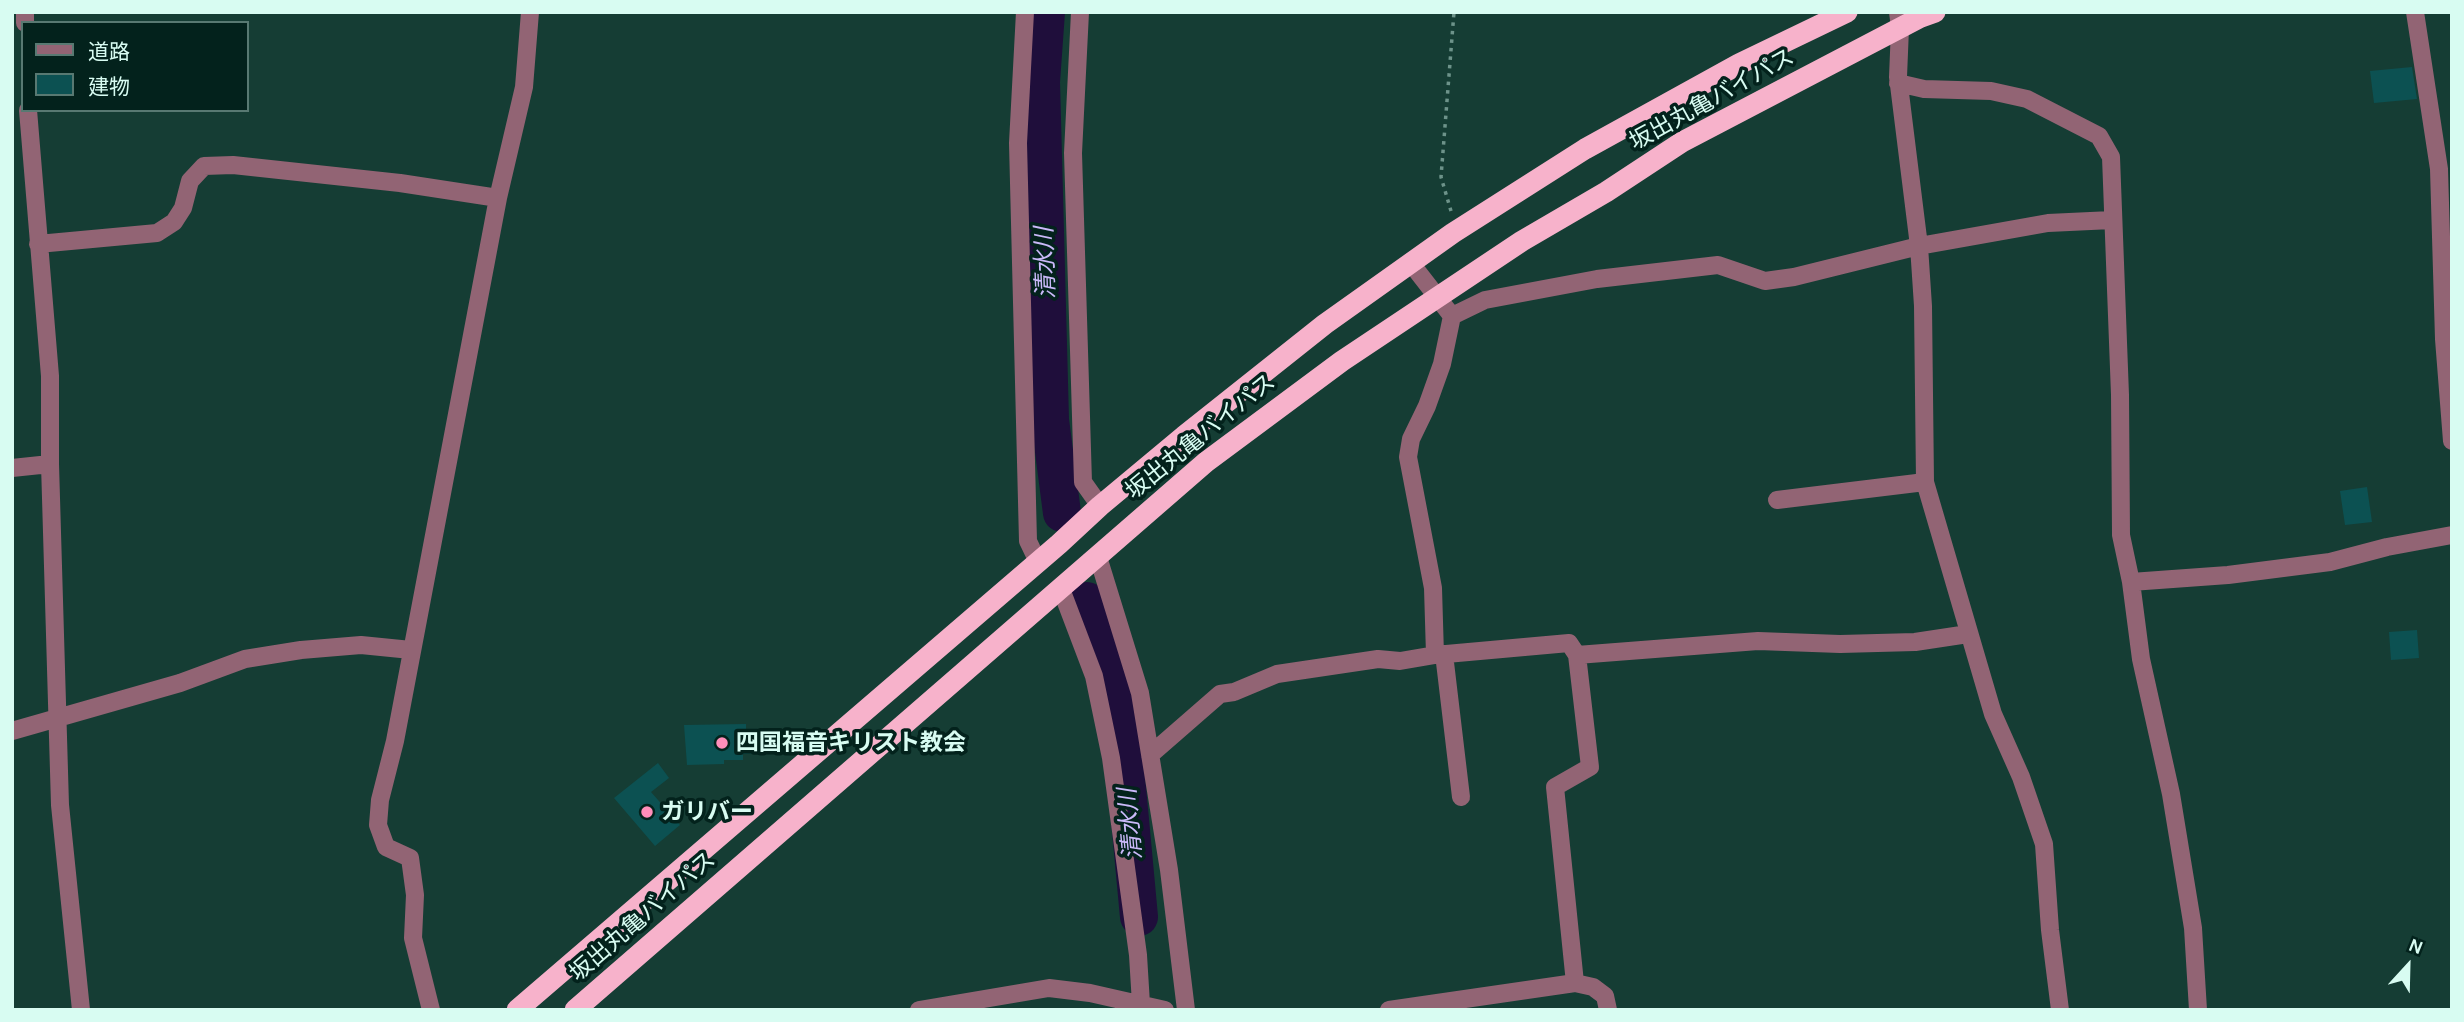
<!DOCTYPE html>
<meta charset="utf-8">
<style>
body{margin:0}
#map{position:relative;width:2464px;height:1022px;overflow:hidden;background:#153d34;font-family:Karla,"Noto Sans JP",sans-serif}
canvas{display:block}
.frame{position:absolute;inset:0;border:14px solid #d8fcf2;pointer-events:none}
.legend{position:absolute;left:21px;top:21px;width:228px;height:91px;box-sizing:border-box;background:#03221c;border:2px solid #587972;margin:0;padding:9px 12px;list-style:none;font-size:21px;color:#d8fcf2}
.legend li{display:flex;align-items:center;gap:14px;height:35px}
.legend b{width:35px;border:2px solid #587972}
.north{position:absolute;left:2373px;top:931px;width:70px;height:70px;-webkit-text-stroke:5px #03221c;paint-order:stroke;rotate:22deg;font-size:19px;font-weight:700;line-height:28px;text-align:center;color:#d8fcf2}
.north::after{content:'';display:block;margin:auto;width:24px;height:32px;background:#d8fcf2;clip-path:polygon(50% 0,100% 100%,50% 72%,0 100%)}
</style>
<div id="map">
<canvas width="2464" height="1022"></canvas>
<div class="frame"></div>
<ul class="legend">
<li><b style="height:9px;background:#926474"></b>道路</li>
<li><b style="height:19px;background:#0c5152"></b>建物</li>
</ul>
<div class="north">N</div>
</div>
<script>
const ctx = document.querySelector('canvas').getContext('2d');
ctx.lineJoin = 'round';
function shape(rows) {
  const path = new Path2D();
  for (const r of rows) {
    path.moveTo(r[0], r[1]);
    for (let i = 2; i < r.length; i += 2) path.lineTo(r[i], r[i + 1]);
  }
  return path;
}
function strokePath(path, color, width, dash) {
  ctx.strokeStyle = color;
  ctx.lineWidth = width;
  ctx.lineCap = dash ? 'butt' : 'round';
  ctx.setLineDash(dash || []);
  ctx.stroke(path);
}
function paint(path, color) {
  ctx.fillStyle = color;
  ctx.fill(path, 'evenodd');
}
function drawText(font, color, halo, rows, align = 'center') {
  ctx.font = font + ' Karla,"Noto Sans JP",sans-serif';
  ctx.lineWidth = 7;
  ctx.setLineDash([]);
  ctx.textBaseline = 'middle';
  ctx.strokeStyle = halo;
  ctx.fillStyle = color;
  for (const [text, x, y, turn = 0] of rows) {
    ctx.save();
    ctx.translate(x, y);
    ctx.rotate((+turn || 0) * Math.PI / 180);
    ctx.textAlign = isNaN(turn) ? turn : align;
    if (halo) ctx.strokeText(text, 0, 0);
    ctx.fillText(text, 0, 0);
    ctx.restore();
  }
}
const river = shape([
 [1046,12,1041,82,1050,420,1062,513],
 [1087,601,1121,723,1139,917]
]);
const building = shape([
 [2412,67,2417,99,2374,103,2370,71],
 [2367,487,2372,522,2345,525,2340,491],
 [2417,630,2419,658,2391,660,2389,632],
 [746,724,746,733,760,732,759,753,743,754,743,760,724,760,724,764,687,765,684,725],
 [658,763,669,778,651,792,680,825,655,846,614,798]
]);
const path = shape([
 [1451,211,1441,177,1454,12]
]);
const minor = shape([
 [1025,12,1018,143,1028,541,1038,562],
 [1080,12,1073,153,1083,482,1100,506],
 [1898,12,1900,28,1898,77,1919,246,1923,306,1925,482,1993,714,2021,777,2044,844,2050,930,2060,1010],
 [2415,12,2439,169,2444,339,2452,441],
 [25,23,25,12],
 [1898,83,1924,89,1991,91,2027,99,2099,136,2111,157,2120,395,2121,535,2131,582,2141,659,2171,794,2193,928,2198,1010],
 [28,110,50,376,50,464,60,805,81,1010],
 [38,244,157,233,174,222,183,208,190,181,204,166,233,165,400,183,498,198],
 [1410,262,1452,316],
 [12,468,50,464],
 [1777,500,1925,482],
 [1098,557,1140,693,1169,870,1186,1010],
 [2131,582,2228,575,2330,562,2387,547,2452,535],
 [1061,589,1094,676,1111,758,1138,955,1141,1004],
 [1444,654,1461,797],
 [1577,655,1758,641,1840,644,1915,642,1968,634],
 [12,731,180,683,245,659,301,650,361,645,411,650],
 [1150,755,1220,694,1234,692,1277,674,1378,659,1400,661,1435,655],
 [1575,983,1593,987,1605,996,1608,1010],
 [431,1010,413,938,415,895,410,858,386,847,378,825,380,800,395,741,498,198,524,87,530,12],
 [919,1010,1049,988,1090,993,1165,1010],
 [1389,1010,1575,983,1555,787,1590,767,1577,655,1569,643,1435,655,1433,588,1408,457,1411,439,1427,406,1442,364,1452,316,1485,300,1597,279,1718,265,1765,281,1794,277,1919,246,2048,223,2112,220]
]);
const highway = shape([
 [517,1010,1059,544,1100,506,1184,436,1325,324,1453,233,1585,149,1739,64,1847,12],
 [575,1010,1206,462,1342,361,1522,241,1606,192,1682,142,1921,17,1935,12]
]);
const markers = [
 [722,743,7,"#ff8eba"],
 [647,812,7,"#ff8eba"]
];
const streetNames = [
 ["坂出丸亀バイパス",1712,100,-29],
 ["坂出丸亀バイパス",1201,437,-39],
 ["坂出丸亀バイパス",643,917,-41]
];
const poiNames = [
 ["四国福音キリスト教会",736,743],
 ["ガリバー",661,812]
];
const waterNames = [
 ["清水川",1046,263,-92],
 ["清水川",1131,824,-95]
];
strokePath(river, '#1f0e3b', 38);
paint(building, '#0c5152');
strokePath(path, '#6d938a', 3.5, [3.5, 5]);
strokePath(minor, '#926474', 18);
strokePath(highway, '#f7b2cb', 21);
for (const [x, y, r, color] of markers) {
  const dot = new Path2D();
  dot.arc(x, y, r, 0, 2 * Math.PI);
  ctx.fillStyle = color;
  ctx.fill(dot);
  strokePath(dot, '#03221c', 2.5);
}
drawText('23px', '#d8fcf2', '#03221c', streetNames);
drawText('bold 23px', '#d8fcf2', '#03221c', poiNames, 'left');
drawText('italic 24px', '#cab9f9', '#03221c', waterNames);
</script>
